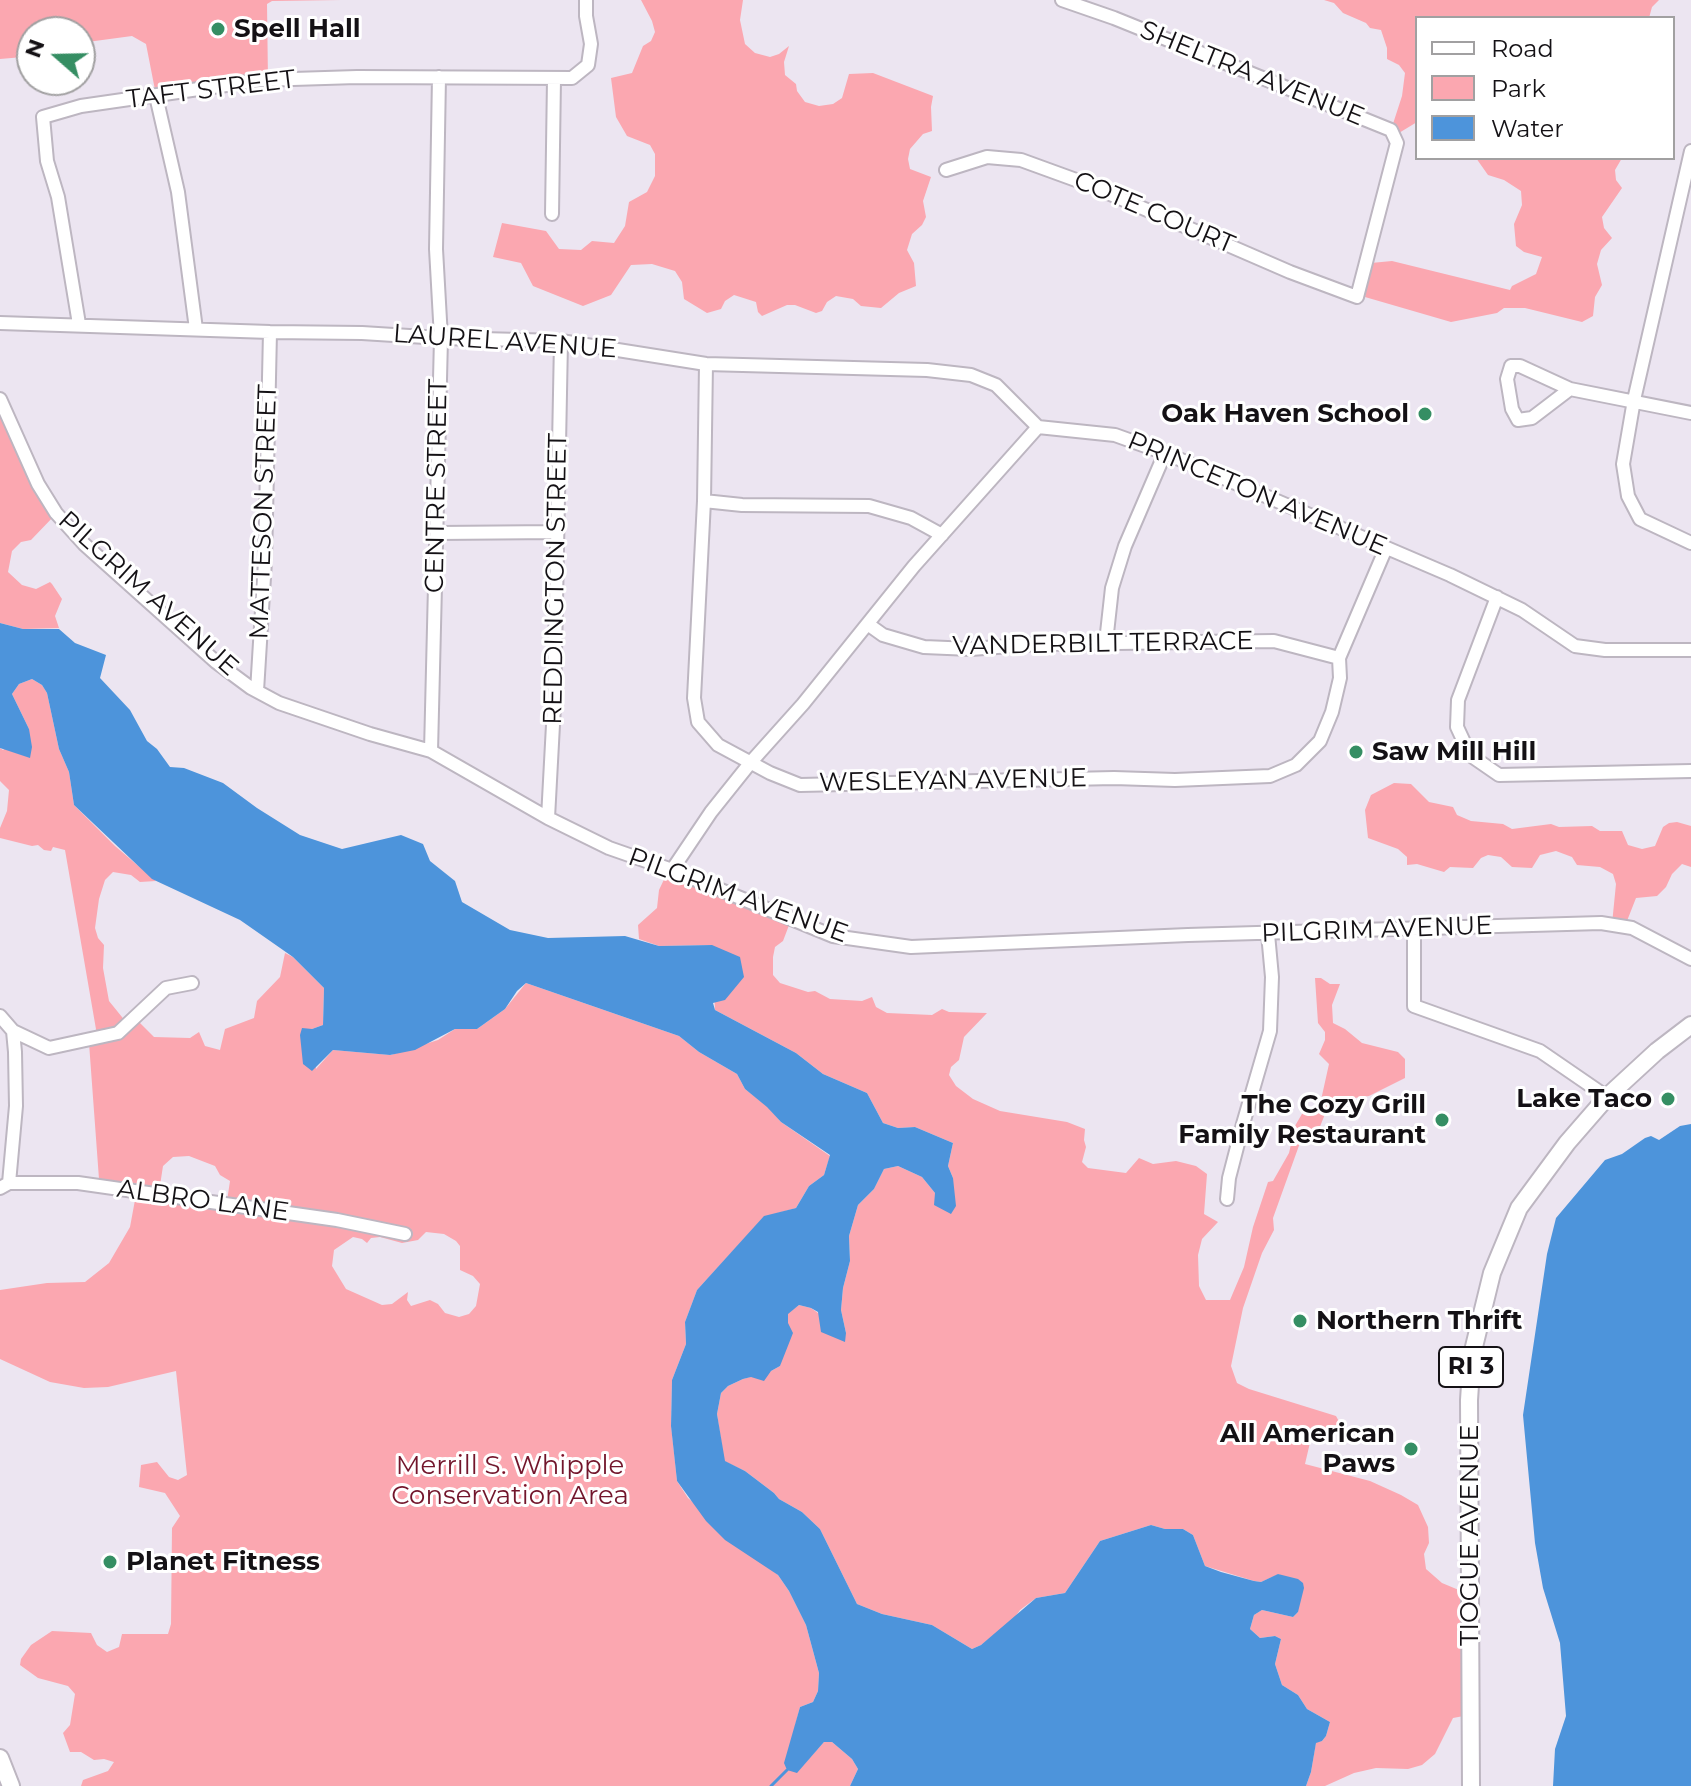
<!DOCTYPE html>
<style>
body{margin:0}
#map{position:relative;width:1691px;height:1786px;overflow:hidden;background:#ece5f1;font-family:Montserrat,sans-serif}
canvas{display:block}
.legend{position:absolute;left:1415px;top:16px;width:260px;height:144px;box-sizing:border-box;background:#fff;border:2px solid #a1a0a1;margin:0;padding:10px 14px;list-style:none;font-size:24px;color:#141115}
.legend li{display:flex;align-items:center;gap:16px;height:40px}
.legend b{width:40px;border:2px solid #a1a0a1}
.north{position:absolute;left:16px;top:16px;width:80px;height:80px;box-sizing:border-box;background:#fff;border:2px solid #a1a0a1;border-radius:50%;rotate:290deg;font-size:22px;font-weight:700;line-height:32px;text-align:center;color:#141115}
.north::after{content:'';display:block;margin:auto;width:28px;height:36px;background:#358e63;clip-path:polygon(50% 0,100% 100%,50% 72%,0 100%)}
</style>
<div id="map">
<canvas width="1691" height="1786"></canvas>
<ul class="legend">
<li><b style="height:10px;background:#fff"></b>Road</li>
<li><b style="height:22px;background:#fba7b0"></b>Park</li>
<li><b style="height:22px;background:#4d94db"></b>Water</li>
</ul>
<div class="north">N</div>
</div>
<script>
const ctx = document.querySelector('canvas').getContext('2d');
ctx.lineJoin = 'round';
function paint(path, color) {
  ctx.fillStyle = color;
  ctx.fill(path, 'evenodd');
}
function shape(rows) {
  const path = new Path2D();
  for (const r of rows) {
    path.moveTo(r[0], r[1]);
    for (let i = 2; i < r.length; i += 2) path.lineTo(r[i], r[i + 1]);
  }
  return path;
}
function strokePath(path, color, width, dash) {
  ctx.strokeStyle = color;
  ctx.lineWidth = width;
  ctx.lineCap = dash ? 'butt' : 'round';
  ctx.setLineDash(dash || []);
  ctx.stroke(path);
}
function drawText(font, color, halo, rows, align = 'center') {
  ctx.font = font + ' Montserrat,sans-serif';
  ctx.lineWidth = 6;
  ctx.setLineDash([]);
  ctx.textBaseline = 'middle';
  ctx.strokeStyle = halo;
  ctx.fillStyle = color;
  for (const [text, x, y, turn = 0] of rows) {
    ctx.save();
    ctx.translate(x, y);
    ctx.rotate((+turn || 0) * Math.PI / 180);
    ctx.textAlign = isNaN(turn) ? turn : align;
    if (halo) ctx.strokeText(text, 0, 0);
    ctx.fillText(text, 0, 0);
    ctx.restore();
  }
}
const green = shape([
 [0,0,341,0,272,1,267,4,268,81,156,95,146,44,132,36,80,43,80,32,32,32,32,51,23,57,0,59],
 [641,0,743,0,740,20,745,44,755,53,770,57,779,54,789,46,784,62,785,75,796,84,797,91,805,102,819,106,833,104,842,98,849,74,873,73,933,96,931,107,932,131,923,134,910,149,908,159,910,169,931,177,923,201,926,217,922,225,912,234,907,250,914,263,916,286,899,293,881,308,861,306,853,299,836,296,827,302,822,311,816,313,795,305,787,305,762,316,758,312,756,302,734,295,725,301,721,309,707,313,684,299,682,282,675,271,652,264,631,265,611,295,583,306,533,286,521,263,493,257,502,223,546,231,559,249,581,250,592,241,614,243,625,226,629,202,647,192,655,176,655,154,650,145,627,136,616,117,611,78,632,73,643,46,651,41,655,32,652,21],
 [1324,0,1659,0,1652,7,1649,18,1417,18,1417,122,1394,136,1391,130,1402,96,1405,73,1399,65,1387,59,1387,48,1381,30,1370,28,1366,23,1343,13,1334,3],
 [1476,158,1622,158,1615,170,1616,180,1622,188,1602,217,1604,228,1612,238,1601,250,1597,264,1602,285,1595,297,1593,316,1582,322,1525,308,1504,308,1497,313,1451,322,1365,297,1371,263,1392,261,1510,290,1512,286,1536,274,1542,257,1524,252,1516,246,1514,224,1522,205,1521,191,1504,180,1488,175],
 [0,400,55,515,31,540,21,542,12,551,8,572,22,585,36,589,50,582,52,584,62,599,55,616,59,628,23,629,0,623],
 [32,679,42,685,47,693,59,749,69,772,74,805,115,846,156,881,140,882,131,875,113,872,105,880,99,899,95,928,98,938,104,945,103,968,109,1001,126,1022,136,1019,154,1037,190,1038,199,1032,205,1046,220,1050,225,1029,254,1018,257,1001,280,977,285,953,293,957,324,988,323,1025,312,1029,316,1069,333,1050,391,1055,438,1040,455,1029,477,1029,505,1009,526,983,679,1036,699,1052,737,1074,745,1089,768,1107,781,1122,830,1156,824,1175,809,1186,796,1208,764,1217,697,1290,685,1322,686,1344,672,1380,671,1425,677,1481,688,1498,778,1575,789,1591,806,1625,819,1673,818,1691,813,1702,800,1707,795,1726,797,1772,824,1742,832,1742,852,1759,858,1769,850,1786,81,1786,83,1780,108,1771,114,1762,104,1759,94,1760,81,1752,70,1752,63,1733,70,1725,75,1694,68,1686,38,1678,20,1665,21,1659,31,1645,52,1631,91,1633,97,1645,107,1652,119,1647,122,1634,168,1634,171,1624,172,1528,180,1516,165,1493,139,1487,141,1465,157,1462,169,1477,178,1480,187,1475,176,1371,108,1387,84,1388,50,1382,0,1359,0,1290,47,1283,85,1282,109,1263,130,1227,135,1200,99,1179,89,1043,97,1035,65,850,53,847,51,851,44,850,38,845,32,846,0,838,0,828,7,811,9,790,0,781,0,748,3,750,29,729,12,694,19,684],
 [189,1156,215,1166,220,1175,230,1181,227,1201,159,1192,163,1166,173,1157],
 [426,1232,444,1234,456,1241,460,1246,460,1270,473,1276,480,1284,476,1306,469,1314,459,1317,445,1313,438,1304,430,1300,411,1306,407,1300,408,1292,392,1304,382,1305,346,1289,332,1266,334,1250,353,1237,362,1239,367,1243,371,1238,380,1237,402,1243,418,1240],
 [1394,783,1411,784,1429,802,1453,807,1457,815,1471,821,1503,824,1512,829,1551,824,1559,827,1592,826,1600,831,1622,831,1628,845,1642,849,1655,846,1663,827,1669,823,1677,822,1691,826,1691,867,1682,864,1672,874,1666,887,1657,896,1636,898,1625,926,1612,924,1616,884,1613,874,1600,867,1577,865,1572,857,1556,851,1540,855,1532,868,1512,867,1501,857,1488,855,1481,858,1473,868,1450,867,1444,872,1417,864,1407,865,1407,857,1398,849,1368,838,1365,810,1371,795],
 [669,869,791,920,783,941,775,947,773,957,773,975,780,983,808,992,815,991,830,999,862,1001,872,997,876,1007,887,1013,932,1015,942,1009,949,1012,987,1013,964,1037,959,1060,951,1067,949,1075,956,1086,973,1099,1000,1111,1067,1122,1085,1129,1084,1140,1086,1147,1082,1162,1088,1168,1126,1173,1139,1158,1153,1164,1176,1161,1196,1166,1207,1174,1204,1214,1218,1222,1202,1239,1198,1255,1199,1286,1206,1300,1230,1300,1244,1267,1253,1227,1268,1182,1273,1181,1289,1153,1292,1140,1292,1131,1306,1107,1314,1107,1321,1100,1329,1064,1319,1054,1325,1040,1325,1032,1318,1023,1315,978,1321,978,1330,984,1340,984,1332,1005,1333,1023,1345,1029,1362,1043,1398,1052,1405,1059,1405,1078,1369,1096,1340,1100,1325,1114,1317,1134,1301,1140,1273,1218,1274,1230,1262,1253,1243,1308,1231,1366,1237,1383,1249,1389,1336,1416,1342,1427,1332,1437,1317,1432,1312,1434,1305,1464,1370,1481,1401,1495,1418,1505,1428,1527,1429,1543,1424,1554,1426,1569,1442,1583,1466,1593,1469,1715,1453,1718,1435,1754,1422,1765,1408,1769,1376,1768,1354,1773,1325,1786,1306,1786,1311,1772,1316,1742,1322,1741,1326,1736,1330,1722,1307,1709,1298,1695,1282,1685,1275,1664,1281,1639,1275,1636,1260,1638,1250,1629,1254,1615,1262,1610,1293,1617,1298,1612,1279,1574,1261,1582,1254,1581,1205,1566,1193,1535,1183,1529,1165,1529,1151,1525,1100,1541,1065,1593,1036,1598,1020,1610,1013,1620,981,1645,972,1649,932,1625,882,1614,857,1604,820,1529,802,1512,779,1499,774,1493,745,1471,724,1461,717,1414,721,1393,728,1386,743,1379,771,1371,780,1366,788,1313,799,1305,811,1308,846,1333,841,1310,843,1288,850,1261,849,1236,858,1205,874,1189,884,1169,898,1166,922,1177,935,1193,953,1178,948,1166,953,1143,915,1127,898,1128,883,1123,867,1093,823,1074,796,1053,715,1010,712,945,659,946,639,939,638,925,657,908,659,890]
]);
const water = shape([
 [0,623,23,629,59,629,75,643,106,655,100,678,130,710,147,741,157,749,170,767,184,768,223,783,257,808,300,835,342,849,401,835,423,844,430,861,455,881,462,902,510,930,548,938,625,936,659,946,712,945,740,957,744,977,725,1000,713,1003,715,1010,796,1053,823,1074,867,1093,883,1123,898,1128,915,1127,953,1143,948,1166,953,1178,956,1206,951,1214,934,1205,935,1193,922,1177,898,1166,884,1169,874,1189,858,1205,849,1236,850,1261,843,1288,841,1310,846,1333,845,1342,821,1332,818,1312,811,1308,799,1305,788,1314,788,1323,793,1333,780,1366,771,1371,764,1381,751,1377,743,1379,728,1386,721,1393,717,1414,725,1461,745,1471,774,1493,779,1499,802,1512,820,1529,857,1604,882,1614,932,1625,972,1649,981,1645,1036,1598,1065,1593,1100,1541,1151,1525,1165,1529,1183,1529,1193,1535,1205,1566,1221,1572,1254,1581,1261,1582,1278,1574,1298,1579,1303,1583,1304,1588,1298,1612,1293,1617,1262,1610,1254,1615,1250,1629,1260,1638,1275,1636,1281,1639,1275,1664,1282,1685,1298,1695,1307,1709,1330,1722,1326,1736,1322,1741,1316,1743,1311,1772,1306,1786,850,1786,858,1769,852,1759,832,1742,824,1742,797,1773,787,1770,784,1763,800,1707,813,1702,818,1691,819,1673,806,1625,789,1591,778,1575,725,1540,706,1521,677,1481,671,1426,672,1380,686,1344,685,1322,697,1290,764,1216,796,1208,809,1186,824,1175,830,1155,781,1122,767,1107,745,1089,737,1074,699,1052,679,1036,526,983,517,991,505,1009,477,1029,455,1029,415,1050,390,1055,333,1050,312,1071,303,1064,300,1035,302,1028,312,1029,323,1025,324,988,293,957,240,920,152,879,74,805,69,772,59,749,47,693,42,685,32,679,19,684,12,694,29,729,32,747,30,758,0,748],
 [1691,1124,1691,1786,1553,1786,1555,1749,1566,1716,1560,1643,1543,1588,1535,1543,1523,1415,1547,1254,1556,1218,1605,1160,1622,1154,1645,1138,1651,1136,1659,1140,1680,1126]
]);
const stream = shape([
 [771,1786,787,1770]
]);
const minor = shape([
 [156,96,178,192,196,329],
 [1691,151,1634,400,1623,464,1628,496,1640,519,1691,543],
 [946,170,987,157,1021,160,1087,184,1290,272,1357,297,1397,143,1391,130,1114,18,1062,0],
 [552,214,554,79],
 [0,323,270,332,362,333,441,338,561,341,706,364,927,370,971,375,996,385,1038,427],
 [79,324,58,197,47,161,43,117,81,106,261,80,357,77,572,78,588,65,591,44,586,16,586,0],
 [706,364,704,501,694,698,698,722,718,745,770,773,800,785,1114,778,1175,780,1270,776,1296,765,1320,741,1332,712,1340,678,1339,658,1386,548],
 [1511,366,1520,366,1570,389,1532,418,1518,420,1512,409,1507,379,1511,366],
 [1570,389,1691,413],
 [0,399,38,484,56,513,84,544,216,662,251,688,279,703,370,734,431,751,548,818,609,848,672,870,833,936,911,947,1188,935,1601,923,1632,928,1691,959],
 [704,501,742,505,869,506,911,518,942,535],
 [438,533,557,532],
 [1497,597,1458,700,1457,727,1470,755,1499,775,1691,771],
 [869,625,883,635,924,647,971,649,1037,644,1274,641,1339,658],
 [1106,642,1112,588,1125,546,1165,453],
 [257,691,265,561,270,332],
 [431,751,441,338,436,249,439,77],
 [548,818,554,706,561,341],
 [672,870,711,812,751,762,803,704,914,566,1038,427,1115,435,1165,453,1450,575,1522,610,1575,646,1605,650,1691,650],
 [1414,929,1414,1006,1540,1051,1607,1097],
 [0,1016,13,1031,15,1052,16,1106,9,1183],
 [13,1031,49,1048,118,1033,166,988,192,983],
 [0,1188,9,1183,78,1183,337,1220,405,1234],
 [1227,1199,1229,1178,1243,1124,1270,1031,1272,977,1268,934]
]);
const major = shape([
 [0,1758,11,1786],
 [1471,1786,1469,1400,1472,1355,1492,1273,1519,1208,1567,1143,1607,1097,1657,1051,1691,1025]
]);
const markers = [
 [218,29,8,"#358e63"],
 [1425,414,8,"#358e63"],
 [1356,752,8,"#358e63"],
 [1668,1099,8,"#358e63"],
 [1442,1120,8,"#358e63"],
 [1300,1321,8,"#358e63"],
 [1411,1449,8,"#358e63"],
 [110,1562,8,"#358e63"]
];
const shields = [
 [1471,1367,64]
];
const shieldNames = [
 ["RI 3",1471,1367]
];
const poiNames = [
 ["Spell Hall",234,29],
 ["Oak Haven School",1409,414,"right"],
 ["Saw Mill Hill",1372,752],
 ["Lake Taco",1652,1099,"right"],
 ["The Cozy Grill",1426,1105,"right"],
 ["Family Restaurant",1426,1135,"right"],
 ["Northern Thrift",1316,1321],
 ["All American",1395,1434,"right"],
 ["Paws",1395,1464,"right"],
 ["Planet Fitness",126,1562]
];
const streetNames = [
 ["SHELTRA AVENUE",1252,74,22],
 ["TAFT STREET",211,90,-7],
 ["COTE COURT",1154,213,23],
 ["LAUREL AVENUE",505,342,4],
 ["CENTRE STREET",437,486,-89],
 ["PRINCETON AVENUE",1257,494,23],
 ["MATTESON STREET",264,512,-88],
 ["REDDINGTON STREET",556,579,-89],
 ["PILGRIM AVENUE",148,594,42],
 ["VANDERBILT TERRACE",1103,644,-1],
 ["WESLEYAN AVENUE",953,781,-1],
 ["PILGRIM AVENUE",738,896,20],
 ["PILGRIM AVENUE",1377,930,-2],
 ["ALBRO LANE",203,1201,8],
 ["TIOGUE AVENUE",1470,1535,-90]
];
const parkNames = [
 ["Merrill S. Whipple",510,1466],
 ["Conservation Area",510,1496]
];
paint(green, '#fba7b0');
paint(water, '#4d94db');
strokePath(stream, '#4d94db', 3);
strokePath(minor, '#bdb6c1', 16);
strokePath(major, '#bdb6c1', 20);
strokePath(minor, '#fff', 12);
strokePath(major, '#fff', 16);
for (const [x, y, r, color] of markers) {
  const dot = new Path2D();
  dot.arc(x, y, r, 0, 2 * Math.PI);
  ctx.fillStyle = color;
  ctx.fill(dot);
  strokePath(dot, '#fff', 3);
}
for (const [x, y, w] of shields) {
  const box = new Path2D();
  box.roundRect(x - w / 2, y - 20, w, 40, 6);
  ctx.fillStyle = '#fff';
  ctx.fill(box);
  strokePath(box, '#141115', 2);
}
drawText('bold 24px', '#141115', null, shieldNames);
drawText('bold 26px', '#141115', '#fff', poiNames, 'left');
drawText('26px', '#141115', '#fff', streetNames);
drawText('26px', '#72152b', '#fff', parkNames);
</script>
